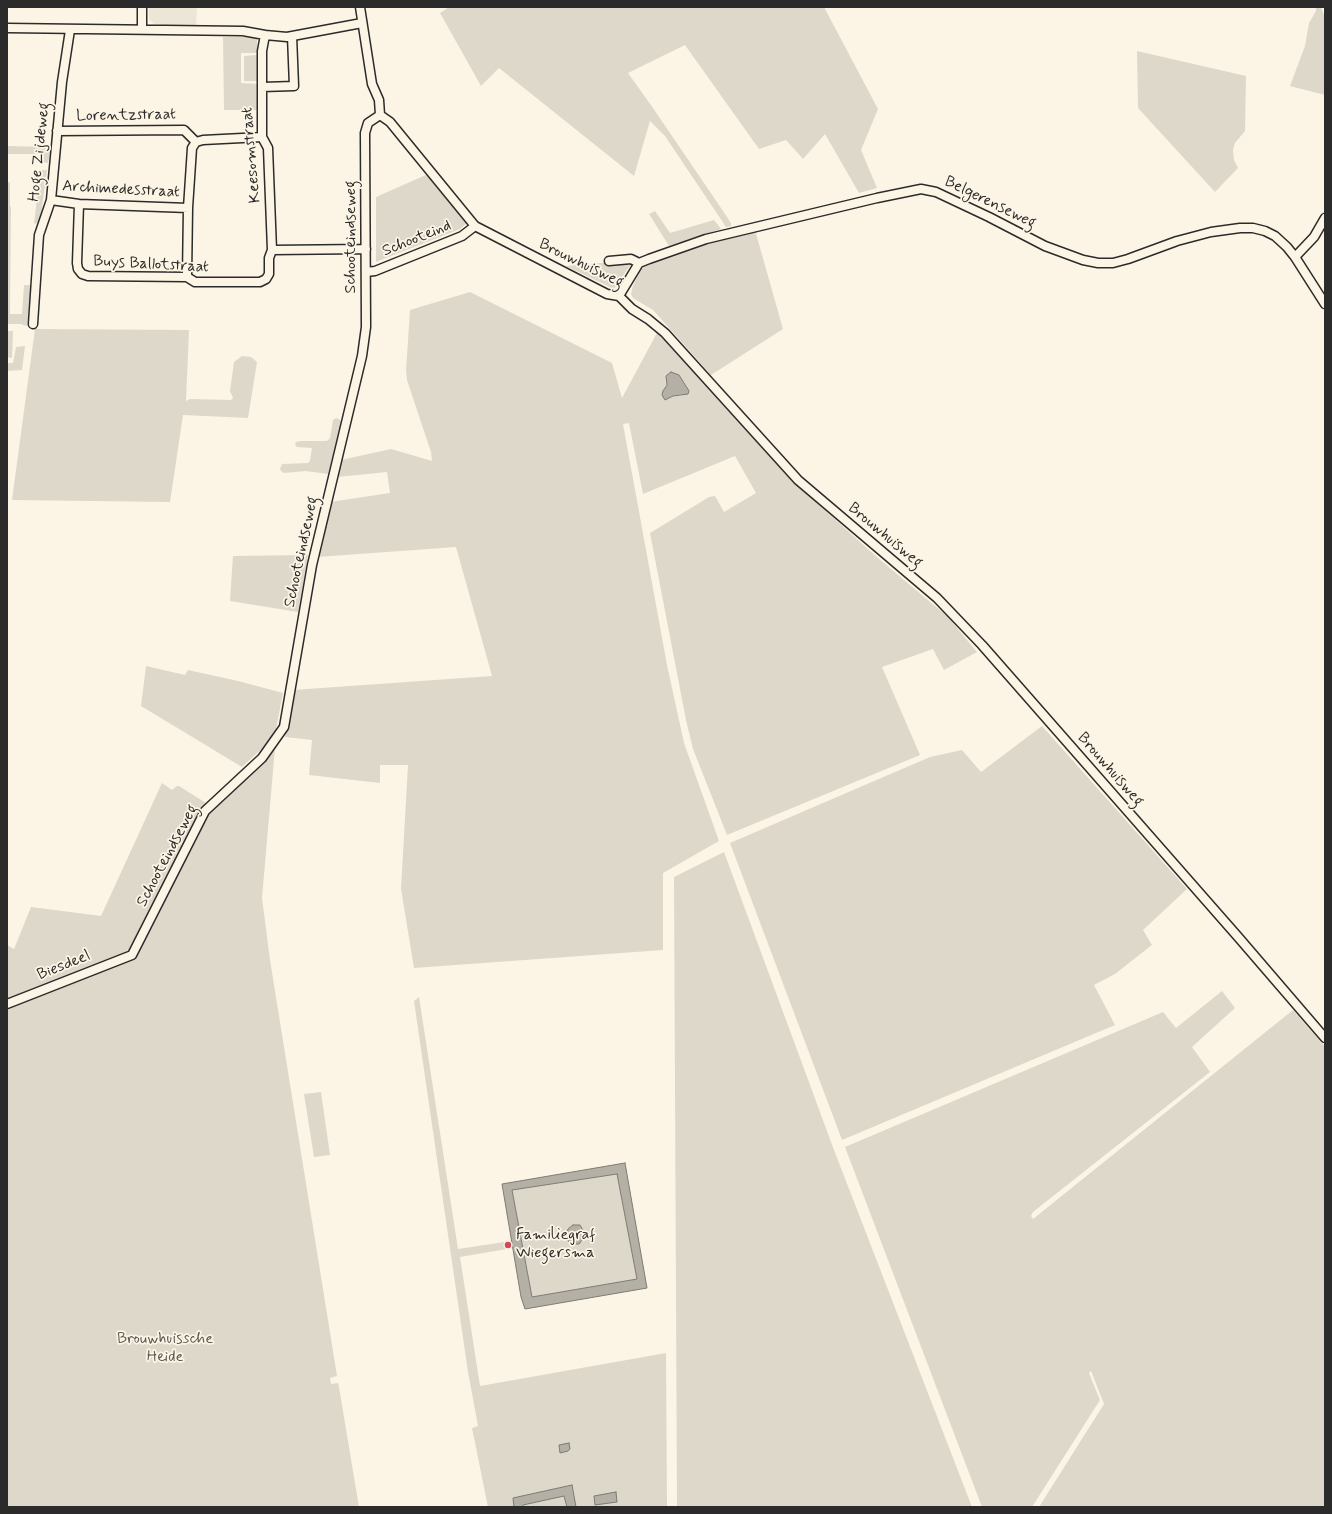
<!DOCTYPE html>
<style>
body{margin:0}
#map{position:relative;width:1332px;height:1514px;overflow:hidden;background:#fcf5e5;font-family:Mynerve,sans-serif}
canvas{display:block}
.frame{position:absolute;inset:0;border:8px solid #2b2b2b;pointer-events:none}
</style>
<div id="map">
<canvas width="1332" height="1514"></canvas>
<div class="frame"></div>
</div>
<script>
const ctx = document.querySelector('canvas').getContext('2d');
ctx.lineJoin = 'round';
function paint(path, color) {
  ctx.fillStyle = color;
  ctx.fill(path, 'evenodd');
}
function shape(rows) {
  const path = new Path2D();
  for (const r of rows) {
    path.moveTo(r[0], r[1]);
    for (let i = 2; i < r.length; i += 2) path.lineTo(r[i], r[i + 1]);
  }
  return path;
}
function strokePath(path, color, width, dash) {
  ctx.strokeStyle = color;
  ctx.lineWidth = width;
  ctx.lineCap = dash ? 'butt' : 'round';
  ctx.setLineDash(dash || []);
  ctx.stroke(path);
}
function drawText(font, color, halo, rows, align = 'center') {
  ctx.font = font + ' Mynerve,sans-serif';
  ctx.lineWidth = 3.5;
  ctx.setLineDash([]);
  ctx.textBaseline = 'middle';
  ctx.strokeStyle = halo;
  ctx.fillStyle = color;
  for (const [text, x, y, turn = 0] of rows) {
    ctx.save();
    ctx.translate(x, y);
    ctx.rotate((+turn || 0) * Math.PI / 180);
    ctx.textAlign = isNaN(turn) ? turn : align;
    if (halo) ctx.strokeText(text, 0, 0);
    ctx.fillText(text, 0, 0);
    ctx.restore();
  }
}
const built = shape([
 [149,7,197,7,196,26,154,24,149,19]
]);
const green = shape([
 [449,7,824,7,878,109,861,150,877,188,859,193,825,134,803,159,786,140,759,149,685,45,628,73,653,108,723,211,731,223,731,226,726,227,665,136,650,121,634,176,499,68,481,86,440,13],
 [1316,7,1321,7,1325,18,1325,95,1290,86,1305,46,1309,23,1316,11],
 [223,37,257,37,257,53,241,53,241,83,259,84,259,110,224,110],
 [1137,51,1246,76,1245,131,1235,143,1233,150,1234,160,1238,168,1215,192,1138,108],
 [257,55,258,81,244,81,244,56],
 [7,146,51,147,48,163,43,162,43,156,41,154,7,154],
 [42,170,47,170,40,222,34,224,40,172],
 [428,174,467,221,467,223,460,229,376,262,376,197],
 [10,182,10,206,11,207,10,314,22,314,24,285,31,285,27,326,23,325,22,324,7,324,7,183],
 [655,211,670,233,714,220,721,229,669,246,649,214],
 [755,230,783,329,711,375,653,310,633,298,631,294,633,286,639,273,647,263,703,243],
 [624,261,631,264,614,289,566,266],
 [470,292,612,363,622,398,658,331,792,481,878,558,948,617,977,652,944,670,933,649,882,667,920,755,727,835,693,749,686,720,650,533,709,497,715,496,724,512,756,493,735,456,643,494,629,423,623,424,667,665,684,743,719,841,663,873,663,950,414,968,401,889,408,765,380,765,380,783,309,775,312,740,285,737,293,690,492,676,456,547,317,557,330,502,390,493,387,472,337,477,341,460,391,449,432,461,431,452,407,380,406,371,410,310],
 [665,381,683,395,673,396,665,400,663,391,667,385],
 [35,329,189,330,186,401,190,399,231,400,233,398,230,391,234,362,242,356,251,357,257,362,248,418,183,415,170,502,12,500],
 [7,331,13,331,12,358,7,357],
 [25,346,22,370,7,371,7,363,13,363,16,347],
 [336,418,339,419,342,422,328,474,306,471,284,473,281,471,280,469,282,464,308,463,310,461,312,448,297,447,295,445,296,442,301,441,327,441,330,438,333,420],
 [308,555,298,612,230,601,233,556],
 [146,666,185,675,188,670,238,681,283,693,275,734,269,742,242,767,141,706],
 [1042,726,1187,889,1143,930,1152,945,1115,974,1094,985,1115,1025,842,1140,730,843,930,757,962,750,981,772],
 [275,748,262,898,270,960,337,1376,330,1378,331,1384,338,1383,339,1387,359,1507,7,1507,7,945,14,949,31,907,101,916,162,783,172,790,177,786,179,786,206,803,200,810,137,940,147,937,206,817,211,809],
 [724,852,834,1150,972,1507,677,1507,674,877],
 [1222,991,1235,1008,1192,1047,1210,1072,1033,1212,1031,1216,1033,1219,1293,1010,1325,1047,1325,1507,1039,1507,1104,1404,1091,1371,1089,1373,1100,1400,1032,1507,982,1507,845,1147,1163,1012,1176,1028],
 [419,997,458,1249,511,1241,513,1248,460,1257,480,1386,666,1353,667,1507,488,1507,472,1428,478,1426,468,1372,414,1001],
 [321,1092,330,1155,314,1157,304,1094],
 [617,1174,637,1279,532,1297,512,1190]
]);
const water = shape([
 [671,372,679,375,689,391,688,394,673,396,665,400,662,395,663,391,667,385,666,376,671,372],
 [625,1163,647,1288,525,1309,521,1297,502,1184,625,1163],
 [617,1174,637,1279,532,1297,512,1190,617,1174],
 [573,1225,580,1225,584,1232,583,1239,579,1244,572,1244,568,1241,566,1234,568,1229,573,1225],
 [569,1443,570,1449,568,1451,560,1453,559,1445,569,1443],
 [572,1485,576,1507,567,1507,564,1496,523,1505,523,1507,514,1507,513,1498,572,1485],
 [616,1492,617,1502,595,1505,594,1496,616,1492]
]);
const minor = shape([
 [360,7,372,84,379,100,380,115],
 [7,28,243,31,265,35,287,37,362,23],
 [142,29,142,7],
 [262,87,294,86,292,36],
 [380,115,390,122,475,226,607,294,619,296,632,309,648,319,665,333,798,480,937,598,982,645,1239,938,1325,1038],
 [57,131,184,130,196,142,203,140,262,137],
 [51,200,79,204,188,208],
 [79,204,77,263,78,269,82,274,88,276,187,277,195,282,260,282,266,279,269,274,269,258,272,250,268,148,262,137,262,51,265,35],
 [272,250,366,249],
 [1295,257,1314,237,1325,218],
 [609,261,631,259,639,263],
 [366,272,375,271,462,236,475,226],
 [187,277,188,208,192,148,196,142],
 [619,296,639,263,649,259,706,239,877,198,921,189,936,192,989,217,1045,246,1083,260,1098,263,1113,263,1128,259,1177,241,1211,232,1240,228,1253,228,1265,231,1275,236,1287,247,1295,257,1325,304],
 [33,324,39,235,51,200,62,82,70,30],
 [7,1004,132,955,205,811,262,758,284,727,312,565,362,356,366,327,365,133,368,123,380,115]
]);
const markers = [
 [508,1245,4,"#d1495b"]
];
const streetNames = [
 ["Lorentzstraat",126,116,-1],
 ["Hoge Zijdeweg",40,152,-84],
 ["Keesomstraat",252,155,-95],
 ["Archimedesstraat",121,190,3],
 ["Belgerenseweg",990,203,26],
 ["Schooteindseweg",352,237,-90],
 ["Schooteind",417,239,-22],
 ["Brouwhuisweg",581,264,26],
 ["Buys Ballotstraat",151,265,3],
 ["Brouwhuisweg",885,536,40],
 ["Schooteindseweg",302,552,-78],
 ["Brouwhuisweg",1110,770,49],
 ["Schooteindseweg",168,856,-62],
 ["Biesdeel",64,966,-22]
];
const poiNames = [
 ["Familiegraf",516,1236],
 ["Wiegersma",516,1254]
];
const parkNames = [
 ["Brouwhuissche",165,1340],
 ["Heide",165,1358]
];
paint(built, '#ece6d7');
paint(green, '#ded8ca');
paint(water, '#b4b0a5');
strokePath(water, '#7d7b74', 1);
strokePath(minor, '#2b2b2b', 11);
strokePath(minor, '#fcf5e5', 8);
for (const [x, y, r, color] of markers) {
  const dot = new Path2D();
  dot.arc(x, y, r, 0, 2 * Math.PI);
  ctx.fillStyle = color;
  ctx.fill(dot);
  strokePath(dot, '#fcf5e5', 1.5);
}
drawText('16px', '#2b2b2b', '#fcf5e5', streetNames);
drawText('16px', '#2b2b2b', '#fcf5e5', poiNames, 'left');
drawText('16px', '#585653', '#fcf5e5', parkNames);
</script>
